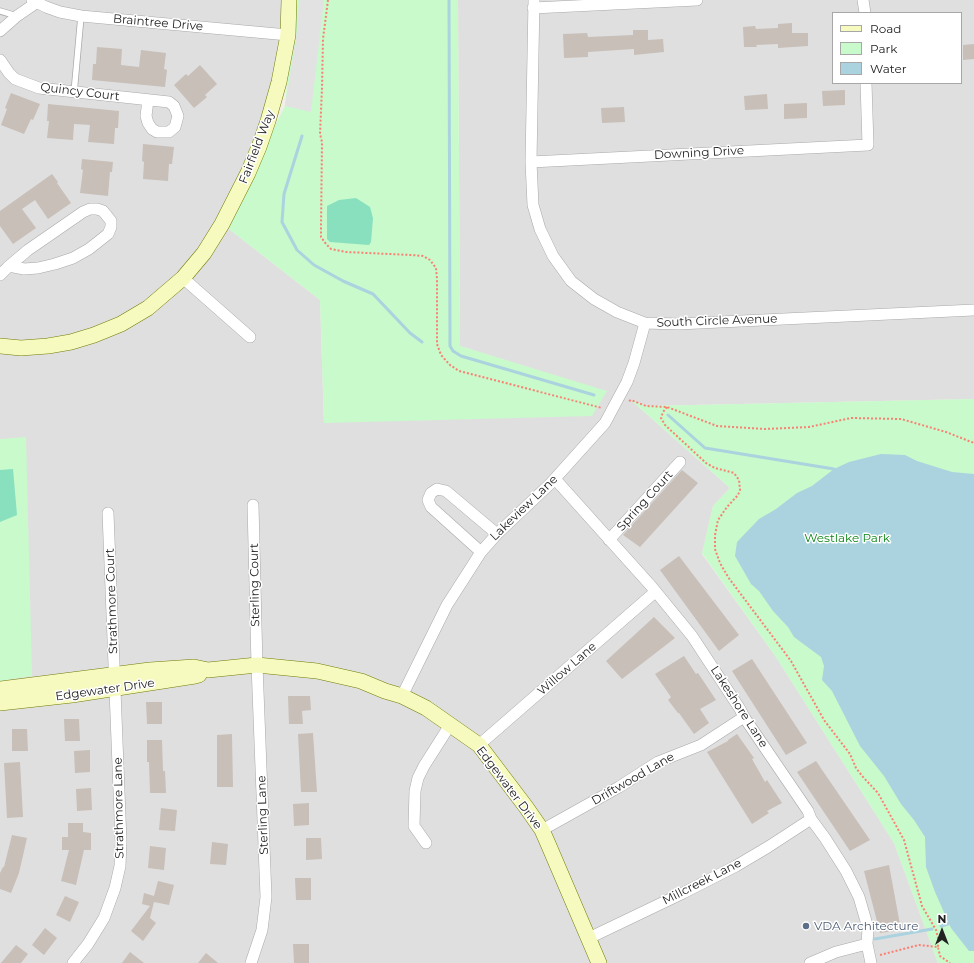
<!DOCTYPE html>
<style>
body{margin:0}
#map{position:relative;width:974px;height:963px;overflow:hidden;background:#f2efe9;font-family:Montserrat,sans-serif}
canvas{display:block}
.legend{position:absolute;left:832px;top:12px;width:130px;height:72px;box-sizing:border-box;background:#fff;border:1px solid #a7a7a7;margin:0;padding:5px 7px;list-style:none;font-size:12px;color:#222}
.legend li{display:flex;align-items:center;gap:8px;height:20px}
.legend b{width:20px;border:1px solid #a7a7a7}
.north{position:absolute;left:922px;top:911px;width:40px;height:40px;-webkit-text-stroke:3px #fff;paint-order:stroke;rotate:0deg;font-size:11px;font-weight:700;line-height:16px;text-align:center;color:#222}
.north::after{content:'';display:block;margin:auto;width:14px;height:18px;background:#222;clip-path:polygon(50% 0,100% 100%,50% 72%,0 100%)}
</style>
<div id="map">
<canvas width="974" height="963"></canvas>
<ul class="legend">
<li><b style="height:5px;background:#f7fabf"></b>Road</li>
<li><b style="height:11px;background:#c8facc"></b>Park</li>
<li><b style="height:11px;background:#aad3df"></b>Water</li>
</ul>
<div class="north">N</div>
</div>
<script>
const ctx = document.querySelector('canvas').getContext('2d');
ctx.lineJoin = 'round';
function paint(path, color) {
  ctx.fillStyle = color;
  ctx.fill(path, 'evenodd');
}
function shape(rows) {
  const path = new Path2D();
  for (const r of rows) {
    path.moveTo(r[0], r[1]);
    for (let i = 2; i < r.length; i += 2) path.lineTo(r[i], r[i + 1]);
  }
  return path;
}
function strokePath(path, color, width, dash) {
  ctx.strokeStyle = color;
  ctx.lineWidth = width;
  ctx.lineCap = dash ? 'butt' : 'round';
  ctx.setLineDash(dash || []);
  ctx.stroke(path);
}
function drawText(font, color, halo, rows, align = 'center') {
  ctx.font = font + ' Montserrat,sans-serif';
  ctx.lineWidth = 3;
  ctx.setLineDash([]);
  ctx.textBaseline = 'middle';
  ctx.strokeStyle = halo;
  ctx.fillStyle = color;
  for (const [text, x, y, turn = 0] of rows) {
    ctx.save();
    ctx.translate(x, y);
    ctx.rotate((+turn || 0) * Math.PI / 180);
    ctx.textAlign = isNaN(turn) ? turn : align;
    if (halo) ctx.strokeText(text, 0, 0);
    ctx.fillText(text, 0, 0);
    ctx.restore();
  }
}
const residential = shape([
 [0,0,284,0,283,30,269,101,225,226,320,300,324,423,607,392,460,346,458,0,974,0,974,399,646,406,633,402,730,488,713,506,702,554,776,657,894,843,938,963,0,963],
 [833,13,961,13,961,83,833,83]
]);
const park = shape([
 [295,0,458,0,460,346,607,391,592,416,324,423,320,300,225,226,285,106],
 [974,399,974,963,938,963,894,843,776,657,702,553,713,506,730,488,631,400,646,406],
 [26,437,32,676,0,681,0,439]
]);
const pitch = shape([
 [356,198,370,207,373,218,371,242,369,245,330,242,327,239,327,206,339,200],
 [13,469,17,515,0,522,0,470]
]);
const parking = shape([
 [299,0,324,0,311,112,285,106,297,31]
]);
const water = shape([
 [881,454,905,455,917,461,952,472,974,474,974,951,969,951,951,928,935,892,926,867,925,837,914,820,901,804,884,776,860,746,832,691,822,680,824,666,821,657,794,637,788,627,773,611,759,591,751,584,735,556,737,542,759,519,776,509,797,493,812,486,834,469,849,462]
]);
const stream = shape([
 [449,0,450,346,453,351,461,356,594,395],
 [302,136,284,194,282,222,297,250,314,265,343,281,373,294,410,333,422,342],
 [668,415,705,448,834,469,835,471],
 [941,926,948,924,952,920],
 [875,939,932,929]
]);
const building = shape([
 [792,23,792,33,808,33,808,46,778,48,778,44,756,45,757,47,744,47,743,27,755,26,756,29,778,28,778,24],
 [633,30,648,30,648,40,663,39,664,52,634,55,634,49,588,52,588,57,564,58,563,34,587,33,588,37,633,35],
 [974,44,974,59,963,60,963,45],
 [97,47,122,49,121,65,139,67,141,50,166,53,164,69,167,70,165,87,92,80,93,64,96,64],
 [200,65,217,84,205,95,207,97,194,108,174,85,186,74,188,76],
 [845,90,845,105,823,106,822,91],
 [11,93,40,104,33,120,31,119,24,134,1,125,7,109,5,108],
 [767,94,768,109,745,110,744,96],
 [807,103,807,118,784,119,784,104],
 [48,104,119,111,118,128,115,128,114,144,88,142,90,125,74,124,73,140,47,138,49,121,47,121],
 [624,107,625,122,602,123,601,108],
 [143,144,174,147,172,164,169,164,168,181,143,179,144,162,142,161],
 [82,159,113,162,112,172,110,172,108,196,80,193,83,170,81,169],
 [52,174,58,182,57,183,71,203,48,219,35,200,22,209,36,228,13,244,0,226,0,211],
 [682,470,698,483,640,547,623,535],
 [679,556,739,635,719,651,660,570],
 [654,617,675,638,622,679,606,661],
 [684,656,696,674,698,673,716,700,700,709,709,723,694,734,679,713,678,713,668,700,671,697,655,674],
 [752,659,807,743,786,755,732,671],
 [288,696,310,696,311,710,302,711,303,724,289,724],
 [146,702,162,702,162,724,147,724],
 [64,719,79,719,80,741,65,741],
 [12,729,27,729,28,751,12,751],
 [313,733,317,792,301,792,298,734],
 [232,734,233,787,217,787,217,735],
 [737,734,754,758,752,759,765,782,767,780,782,803,767,811,769,813,752,824,707,752,728,741,728,740],
 [147,740,162,740,163,771,165,771,166,793,150,793,149,762,147,762],
 [90,750,90,772,75,773,74,751],
 [816,761,870,840,850,851,797,772],
 [20,762,23,817,7,818,4,763],
 [91,788,92,810,77,811,76,789],
 [309,803,309,825,294,826,293,804],
 [161,808,177,810,175,831,159,830],
 [68,823,83,823,83,832,91,833,91,850,84,850,76,885,61,881,69,850,62,850,62,837,68,837],
 [12,835,27,838,19,873,11,893,0,889,0,873,3,867,4,867],
 [306,838,321,838,322,859,306,860],
 [212,842,228,844,226,865,210,864],
 [150,846,166,848,164,870,148,868],
 [889,865,901,930,880,933,864,871],
 [295,878,311,878,311,900,296,900],
 [158,881,174,885,169,905,154,902,150,918,156,923,143,941,131,931,150,906,142,904,144,893,154,896],
 [65,896,79,902,70,922,56,915],
 [45,928,57,938,44,955,32,945],
 [293,944,309,944,309,963,294,963],
 [16,945,28,954,21,963,1,963],
 [130,952,144,963,122,963],
 [206,953,218,963,198,963]
]);
const path = shape([
 [328,0,323,39,322,88,320,134,322,142,321,229,321,237,326,244,331,249,346,252,411,255,423,256,430,260,436,268,437,279,437,344,441,355,450,365,459,371,602,408],
 [629,401,631,400,646,406,667,407,717,426,765,429,809,427,851,418,901,419,946,432,974,443],
 [667,407,663,412,661,418,665,425,706,463,715,468,734,473,739,480,740,490,738,495,727,507,718,520,715,535,715,549,720,563,728,577,791,661,824,720,850,754,856,768,863,777,878,793,904,840,922,906,936,930,938,938,938,947],
 [880,955,919,945,938,947,940,956,950,963]
]);
const lane = shape([
 [0,11,17,16],
 [74,93,81,16]
]);
const street = shape([
 [32,0,46,7,60,12,81,16,288,35],
 [534,0,531,162,533,205,540,229,553,256,571,281,594,299,617,312,645,323,678,324,974,310],
 [863,0,865,13],
 [533,8,697,0],
 [0,31,17,16,36,3],
 [0,60,9,73,15,79,39,88,169,102,174,106,178,116,175,127,169,132,157,132,152,129,148,123,146,116,148,100],
 [531,162,868,145,866,83],
 [0,275,9,266,28,250,83,212,90,209,97,209,103,211,111,221,111,227,108,234,89,249,73,258,55,264,38,268,24,269,9,266],
 [183,278,250,337],
 [555,479,652,587,692,636,740,709,744,717,808,811,811,819,825,838,846,871,859,897,868,928,867,944,871,963],
 [609,540,680,462],
 [481,552,431,507,428,500,431,493,437,489,446,491,497,534],
 [402,696,447,605,481,552,497,534,551,483,605,423,627,382,634,363,645,323],
 [479,745,655,592],
 [542,830,619,787,658,762,701,745,744,717],
 [426,843,414,826,415,791,418,778,424,766,450,725],
 [589,938,683,893,736,866,768,847,811,819],
 [73,963,88,944,104,918,115,888,120,866,121,842,108,513],
 [251,963,262,930,266,897,257,665,253,505],
 [810,963,836,952,867,944]
]);
const secondary = shape([
 [0,346,21,348,48,346,71,342,94,335,121,324,148,308,183,278,204,253,222,224,248,173,259,147,268,121,279,82,288,35,289,0],
 [0,689,150,670,194,667,208,670,257,665,317,671,361,681,385,691,402,696,426,708,479,745,526,807,542,830,549,846,599,963],
 [0,703,72,695,195,676,199,675]
]);
const markers = [
 [806,926,4,"#5c6f8a"]
];
const streetNames = [
 ["Braintree Drive",158,23,5],
 ["Quincy Court",80,92,7],
 ["Fairfield Way",257,147,-69],
 ["Downing Drive",699,153,-3],
 ["South Circle Avenue",717,321,-2],
 ["Spring Court",645,501,-48],
 ["Lakeview Lane",524,508,-44],
 ["Sterling Court",255,585,-91],
 ["Strathmore Court",112,601,-92],
 ["Willow Lane",567,669,-41],
 ["Edgewater Drive",105,690,-8],
 ["Lakeshore Lane",739,707,57],
 ["Driftwood Lane",633,779,-30],
 ["Edgewater Drive",509,788,53],
 ["Strathmore Lane",119,808,-91],
 ["Sterling Lane",263,815,-92],
 ["Millcreek Lane",702,882,-27]
];
const parkNames = [
 ["Westlake Park",847,538]
];
const serviceNames = [
 ["VDA Architecture",814,926]
];
paint(residential, '#e0dfdf');
paint(park, '#c8facc');
paint(pitch, '#88e0be');
paint(parking, '#e2e2e2');
paint(water, '#aad3df');
strokePath(stream, '#aad3df', 3);
paint(building, '#c7bfb8');
strokePath(lane, '#a9a9a9', 7);
strokePath(street, '#a9a9a9', 12);
strokePath(secondary, '#707d05', 16);
strokePath(path, '#fa8072', 2, [2, 2]);
strokePath(lane, '#fff', 5.5);
strokePath(street, '#fff', 11);
strokePath(secondary, '#f7fabf', 15);
for (const [x, y, r, color] of markers) {
  const dot = new Path2D();
  dot.arc(x, y, r, 0, 2 * Math.PI);
  ctx.fillStyle = color;
  ctx.fill(dot);
  strokePath(dot, '#fff', 1.5);
}
drawText('12px', '#222', '#fff', streetNames);
drawText('12px', '#0c8416', '#fff', parkNames);
drawText('12px', '#4e5e75', '#fff', serviceNames, 'left');
</script>
